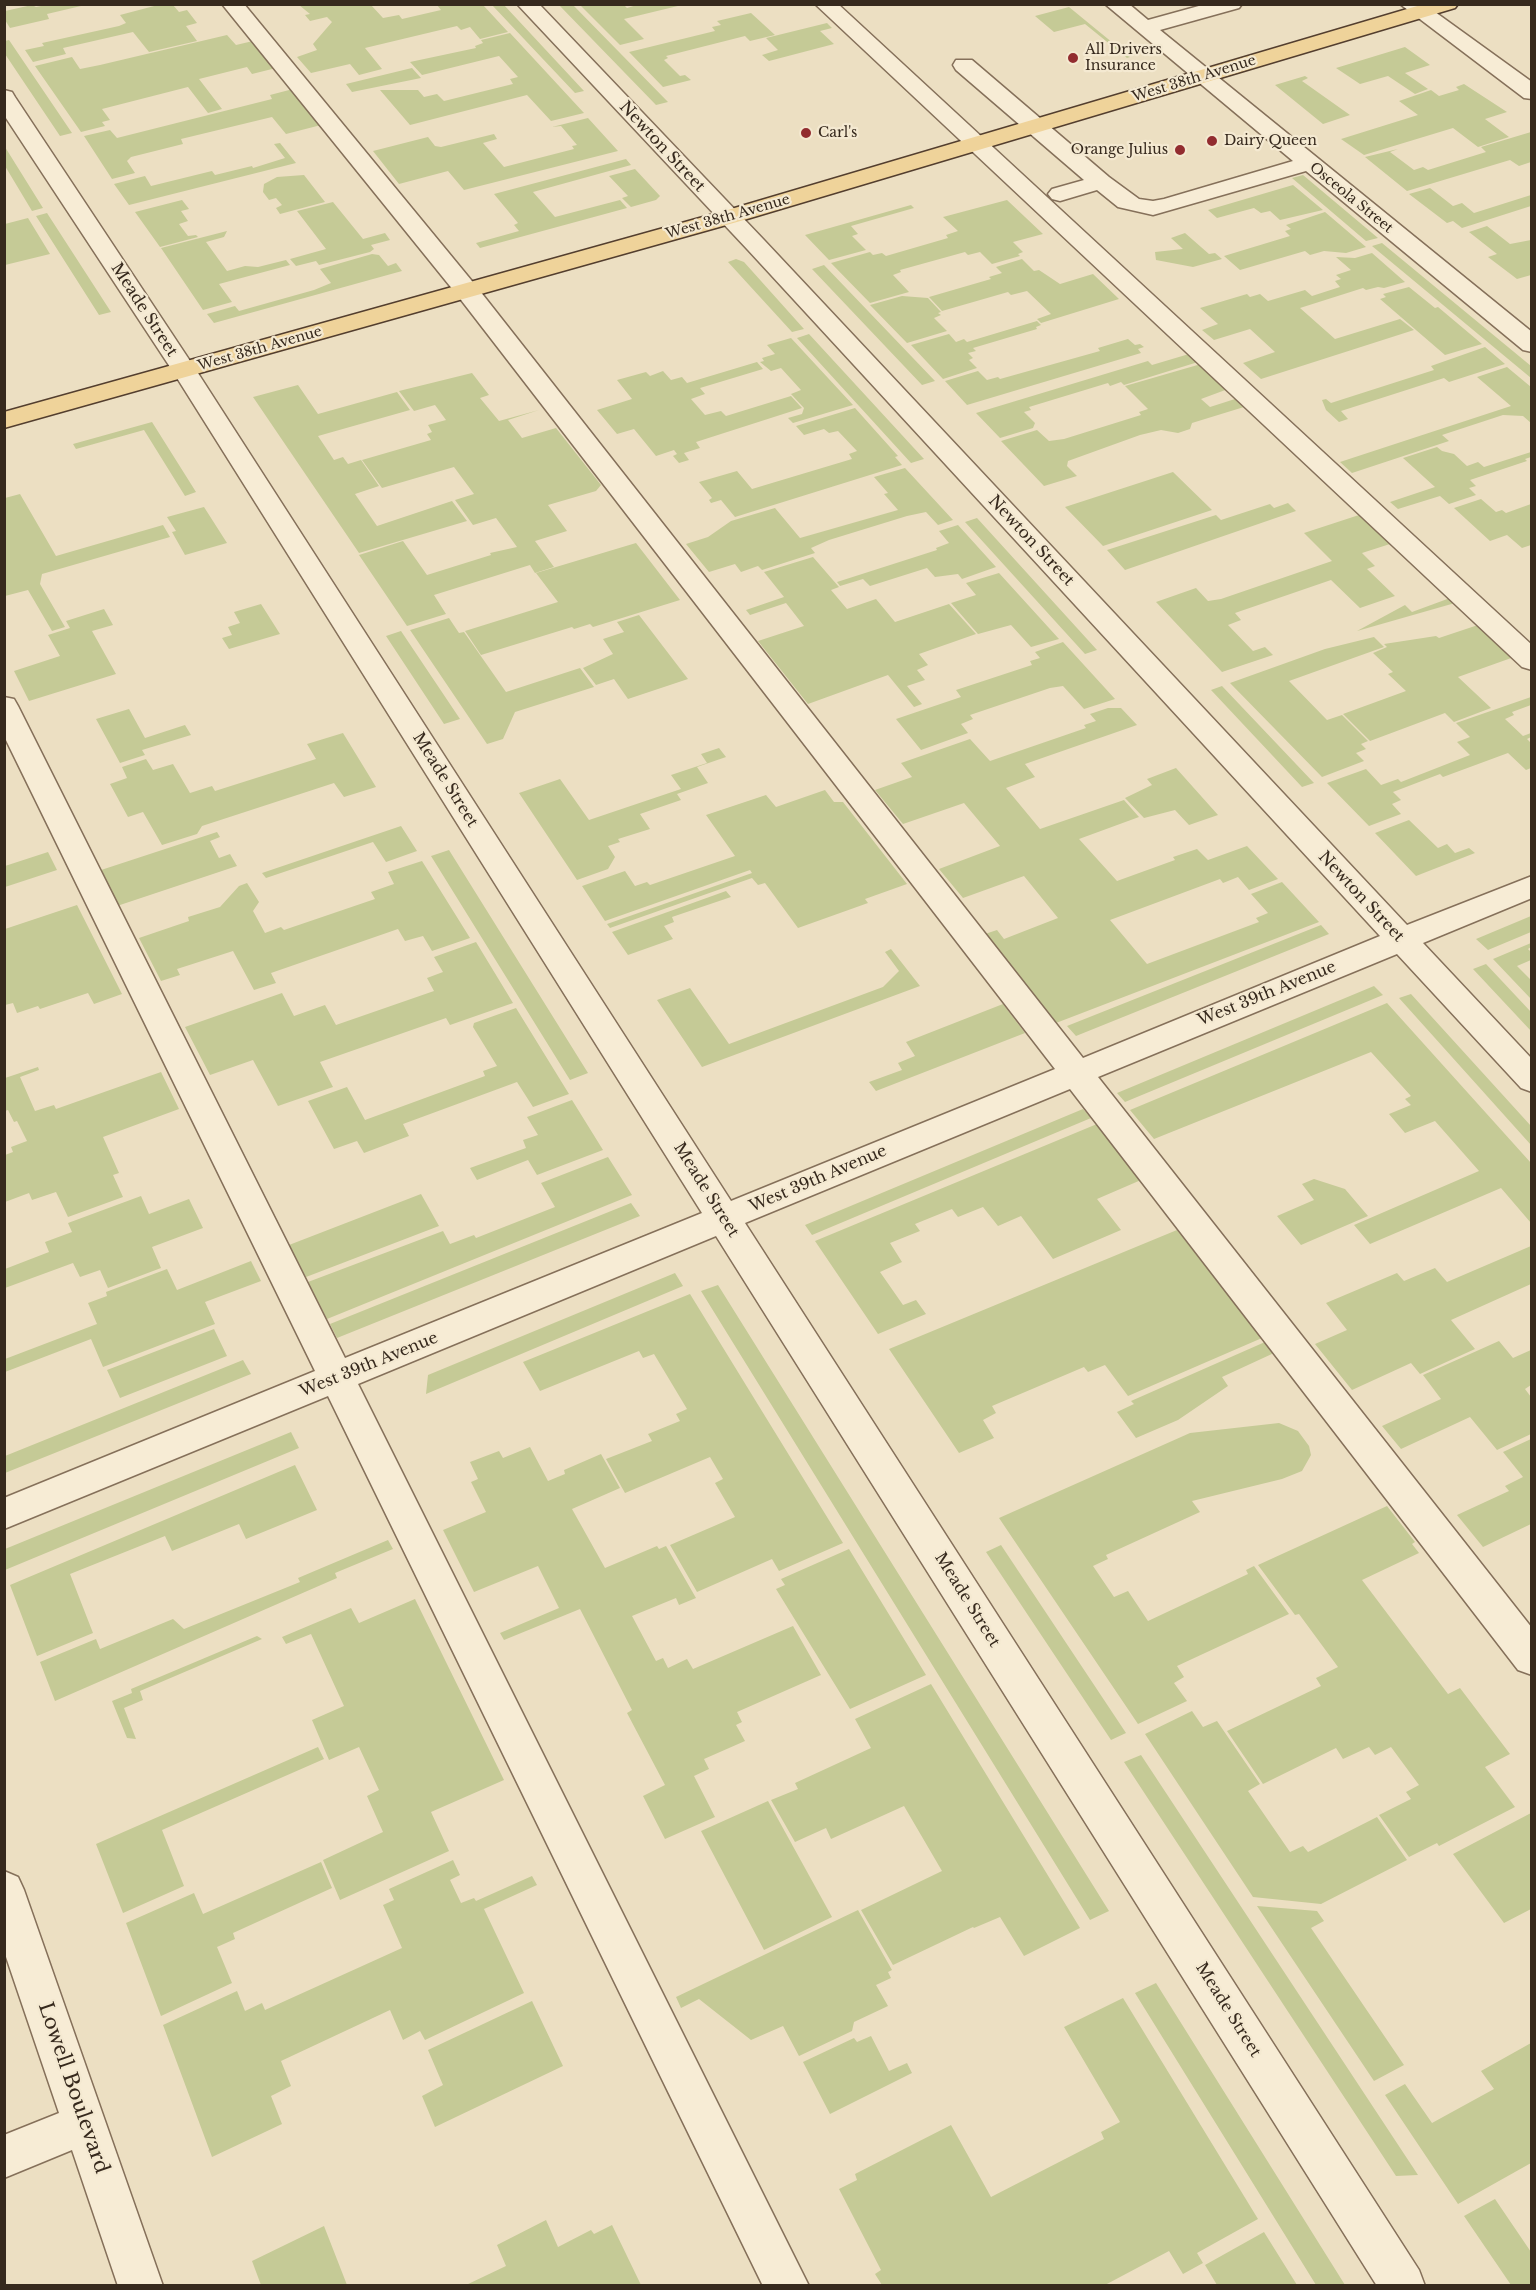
<!DOCTYPE html>
<style>
body{margin:0}
#map{position:relative;width:1536px;height:2290px;overflow:hidden;background:#ecdfc2;font-family:"Libre Baskerville",serif}
canvas{display:block}
.frame{position:absolute;inset:0;border:6px solid #36291d;pointer-events:none}
</style>
<div id="map">
<canvas width="1536" height="2290"></canvas>
<div class="frame"></div>
</div>
<script>
const ctx = document.querySelector('canvas').getContext('2d');
ctx.lineJoin = 'round';
function paint(path, color) {
  ctx.fillStyle = color;
  ctx.fill(path, 'evenodd');
}
function shape(rows) {
  const path = new Path2D();
  for (const r of rows) {
    path.moveTo(r[0], r[1]);
    for (let i = 2; i < r.length; i += 2) path.lineTo(r[i], r[i + 1]);
  }
  return path;
}
function strokePath(path, color, width, dash) {
  ctx.strokeStyle = color;
  ctx.lineWidth = width;
  ctx.lineCap = dash ? 'butt' : 'round';
  ctx.setLineDash(dash || []);
  ctx.stroke(path);
}
function drawText(font, color, halo, rows, align = 'center') {
  ctx.font = font + ' "Libre Baskerville",serif';
  ctx.lineWidth = 4.5;
  ctx.setLineDash([]);
  ctx.textBaseline = 'middle';
  ctx.strokeStyle = halo;
  ctx.fillStyle = color;
  for (const [text, x, y, turn = 0] of rows) {
    ctx.save();
    ctx.translate(x, y);
    ctx.rotate((+turn || 0) * Math.PI / 180);
    ctx.textAlign = isNaN(turn) ? turn : align;
    if (halo) ctx.strokeText(text, 0, 0);
    ctx.fillText(text, 0, 0);
    ctx.restore();
  }
}
const green = shape([
 [615,4,624,5,627,8,640,4,682,5,624,19,644,39,620,45,580,5],
 [46,5,81,6,47,14,49,19,10,28,5,20,5,11,32,5,36,7],
 [158,5,173,5,179,12,187,10,197,23,186,26,197,41,149,52,133,32,63,48,66,54,33,62,25,50,44,46,42,43,119,26,126,23,120,15],
 [299,5,371,5,383,18,399,15,402,19,441,10,437,5,483,5,508,32,480,39,470,27,461,30,457,26,365,48,382,69,359,75,350,64,311,73,297,57,317,50,313,44,332,22,327,17,310,21,305,15,310,14],
 [492,5,504,5,584,91,575,93],
 [559,5,573,5,668,102,656,105],
 [1069,7,1130,57,1127,58,1085,24,1054,32,1035,16],
 [751,13,775,35,750,41,745,36,666,56,668,58,664,60,680,76,685,75,691,80,663,87,629,52,715,31,712,27,721,25,717,21],
 [827,23,832,28,820,31,834,44,769,61,762,55,778,50,766,38],
 [510,33,584,113,551,121,527,95,410,125,380,90,418,90,424,97,437,94,444,101,513,84,510,79,518,77,499,56,422,75,410,62,476,48,475,46,483,43,481,40],
 [227,35,236,45,253,41,276,68,252,74,247,67,199,79,222,109,208,113,188,87,102,109,110,120,102,122,105,126,81,132,35,66,72,57,80,69,100,65],
 [9,40,72,133,60,136,5,54,5,41],
 [1405,47,1430,65,1405,73,1428,89,1415,94,1388,76,1360,84,1336,68],
 [412,68,421,78,352,92,346,84],
 [1305,76,1308,78,1302,81,1350,115,1323,124,1275,85],
 [1464,84,1507,112,1485,119,1509,137,1478,147,1453,128,1364,155,1341,139,1418,115,1399,101,1431,90,1439,96,1459,90,1456,87],
 [293,89,321,125,286,134,272,117,181,139,183,144,131,157,127,161,135,173,112,179,84,136,110,130,117,138,272,99,270,95],
 [588,118,618,151,464,190,448,171,399,184,373,151,428,137,435,146,441,147,494,134,497,139,483,143,504,167,574,149,572,146,577,145,561,126,552,127],
 [1531,132,1531,162,1519,166,1510,160,1407,191,1365,157,1398,149,1390,152,1414,170,1423,167,1428,170,1486,152,1481,147],
 [280,143,296,163,129,205,114,184,145,176,151,186,212,171,215,175,252,166,253,168,285,158,274,144],
 [5,147,43,208,32,211,5,166],
 [626,159,631,165,533,192,555,217,620,200,627,208,480,248,476,243,519,231,514,225,518,223,494,194],
 [635,169,660,196,656,200,631,207,622,198,628,196,609,176],
 [304,175,325,202,280,214,276,208,282,205,276,198,269,200,263,192,264,184,277,177],
 [1303,175,1378,238,1366,241,1292,178],
 [1293,185,1323,210,1280,220,1270,211,1261,213,1254,208,1217,218,1208,210],
 [1430,188,1453,206,1462,203,1474,213,1531,195,1531,206,1462,228,1453,221,1447,223,1409,194],
 [182,200,189,209,181,211,188,221,179,224,188,236,196,235,198,237,160,247,135,212],
 [1007,200,1043,234,1013,242,1023,252,1018,254,1020,256,992,264,980,252,968,255,965,252,900,270,901,272,893,275,909,292,870,303,831,263,870,252,873,255,882,253,886,256,948,238,946,235,958,231,943,217],
 [333,202,363,239,385,233,390,240,371,245,374,249,370,252,319,265,316,261,296,266,290,259,326,249,297,211],
 [911,205,914,208,851,226,858,234,852,236,866,250,829,260,805,235],
 [1325,212,1366,247,1346,253,1324,251,1310,255,1305,251,1240,270,1224,256,1290,236,1285,231,1291,229,1286,225],
 [47,213,111,312,99,315,36,216],
 [28,218,50,254,5,265,5,224],
 [1487,226,1510,244,1531,240,1531,275,1517,279,1488,257,1497,254,1469,232],
 [227,231,224,237,206,242,227,271,245,266,258,267,286,260,290,265,219,284,232,302,203,310,161,248],
 [1185,233,1209,254,1215,253,1222,259,1193,267,1156,260,1155,252,1183,249,1171,238],
 [1382,243,1531,366,1531,378,1372,246],
 [1372,253,1405,282,1384,288,1378,287,1366,290,1363,288,1300,308,1335,339,1400,319,1414,330,1261,379,1243,363,1275,352,1250,329,1214,340,1202,330,1218,324,1200,308,1247,294,1250,297,1260,294,1268,301,1305,290,1312,296,1340,287,1335,281,1341,279,1336,275,1351,270,1336,257,1355,258],
 [372,254,379,255,388,266,396,263,402,271,214,323,207,314,235,306,239,311,314,290,331,283,320,269],
 [736,259,744,262,804,329,792,332,728,262],
 [1022,259,1034,271,1039,270,1060,284,1093,274,1119,299,1041,323,1037,319,1051,314,1027,291,1011,295,1008,292,942,311,929,297,991,279,989,277,1002,273,996,267],
 [824,265,935,381,922,385,812,269],
 [1409,287,1435,308,1438,307,1482,344,1445,355,1380,299,1386,297,1383,294],
 [902,296,928,298,941,312,938,313,941,315,934,318,947,331,907,343,870,305],
 [1037,321,1041,325,1036,327,1037,329,973,348,976,351,968,353,973,358,969,360,977,368,943,379,911,345,949,334,956,342,964,339,967,342],
 [809,334,924,459,911,463,797,338],
 [791,338,853,405,793,423,788,418,802,414,804,408,791,394,801,390,781,368,771,371,760,362,764,361,762,358,775,354,767,345],
 [1128,339,1135,345,1140,344,1144,347,1138,349,1141,353,967,405,945,381,978,371,987,380,998,377,1000,379,1100,351,1098,348],
 [1485,347,1505,364,1449,382,1444,378,1341,411,1348,419,1339,422,1326,410,1322,400,1326,399,1331,403,1434,370,1431,366],
 [1189,354,1198,362,1124,385,1121,382,1110,386,1108,383,1029,407,1031,410,1024,412,1035,423,1033,428,1000,438,976,413,1148,361,1152,365],
 [757,362,763,369,700,388,705,394,691,399,705,415,721,411,726,416,791,396,802,408,696,442,700,448,684,453,689,460,679,463,673,456,677,454,674,450,656,456,634,429,617,434,597,410,632,399,617,380,646,372,650,376,663,371,671,380,682,377,687,383],
 [1201,364,1228,389,1201,399,1210,407,1235,399,1244,407,1192,423,1190,429,1178,433,1161,430,1140,435,1068,461,1067,466,1077,476,1044,486,1001,441,1037,430,1049,441,1064,439,1141,415,1139,412,1148,409,1125,386],
 [1507,367,1531,387,1531,423,1523,416,1503,415,1442,435,1449,441,1352,473,1340,462,1511,406,1477,377],
 [472,373,489,395,480,398,499,421,539,410,508,420,522,438,556,428,601,485,596,491,548,505,567,531,535,541,554,567,535,573,530,565,434,595,446,614,407,626,359,555,403,541,427,575,491,555,490,553,517,547,496,518,473,525,455,500,474,494,454,467,382,488,362,460,431,440,427,434,432,432,428,425,446,420,435,405,414,411,399,391],
 [298,385,318,414,397,392,410,410,318,436,334,460,343,457,348,464,361,460,379,486,355,494,377,526,452,501,467,521,359,553,253,397],
 [855,408,898,456,895,457,902,465,735,517,721,500,711,503,709,500,712,498,699,482,737,471,752,489,852,459,849,454,857,451,838,431,829,433,824,429,804,435,796,426],
 [152,422,196,492,185,496,144,430,76,449,73,444],
 [1437,447,1442,451,1454,454,1467,466,1478,462,1484,467,1531,452,1531,457,1525,459,1527,461,1470,480,1476,486,1469,488,1476,495,1449,504,1440,496,1398,509,1390,502,1435,487,1403,458],
 [905,468,953,520,938,525,926,512,907,516,829,540,811,548,815,553,762,570,758,566,741,572,735,564,709,572,686,544,708,537,731,521,775,508,800,538,898,510,884,494,888,493,874,477],
 [1173,472,1212,510,1103,546,1065,507],
 [20,494,56,556,163,525,170,537,42,574,40,584,65,627,52,631,28,590,5,596,5,498],
 [1481,499,1496,512,1502,510,1506,513,1531,504,1531,545,1522,548,1507,535,1490,541,1454,508],
 [1288,503,1296,511,1125,570,1107,550,1216,515,1221,520,1270,504,1274,508],
 [204,507,227,543,185,555,172,532,176,531,167,517],
 [1359,515,1390,544,1362,553,1375,566,1367,569,1395,596,1360,608,1331,580,1235,613,1241,620,1228,625,1253,651,1265,647,1273,655,1222,672,1156,602,1196,588,1208,601,1221,599,1332,561,1304,533],
 [977,518,1097,650,1085,654,965,522],
 [958,525,996,567,962,579,958,574,935,577,927,568,870,586,863,579,840,586,837,582,937,550,936,548,949,543,939,531],
 [636,543,680,600,593,627,590,624,574,629,572,627,481,655,465,631,558,602,536,573],
 [813,557,839,587,831,590,847,609,876,599,895,622,949,604,976,634,919,654,928,665,917,670,925,680,907,686,922,704,914,707,888,675,808,704,758,641,804,626,786,603,750,615,746,610,784,597,764,572],
 [999,573,1059,639,1031,647,1011,625,978,634,951,603,976,595,966,583],
 [1450,598,1455,603,1357,631,1405,605,1412,612],
 [261,604,280,634,229,649,222,638,232,635,228,627,240,623,234,612],
 [104,609,113,625,92,631,116,674,29,701,14,671,60,656,48,635,70,628,66,621],
 [639,615,688,679,628,699,614,679,596,685,583,668,613,654,603,639,624,632,617,622],
 [449,618,459,633,464,632,506,692,580,668,594,687,515,712,503,739,487,744,410,630],
 [1478,625,1514,657,1458,677,1491,708,1454,722,1445,713,1370,741,1343,714,1406,691,1388,674,1393,672,1373,653,1387,647,1384,644,1436,636,1439,638],
 [401,631,460,719,444,724,386,636],
 [1374,637,1384,647,1289,681,1327,720,1342,715,1368,741,1361,744,1366,749,1356,753,1364,761,1322,777,1230,683,1325,649],
 [1063,642,1115,699,1084,709,1063,686,1050,688,970,715,973,719,961,724,968,733,921,750,896,719,961,697,956,690,1032,665,1030,661,1040,658,1035,652],
 [1222,686,1314,783,1302,787,1211,690],
 [1531,697,1531,705,1512,712,1514,715,1505,719,1523,736,1531,733,1531,737,1527,739,1531,743,1531,768,1526,770,1508,753,1443,777,1440,774,1393,792,1401,800,1392,804,1401,814,1369,826,1327,783,1366,769,1381,785,1398,779,1401,782,1470,755,1457,742,1470,737,1456,723],
 [1108,708,1121,708,1137,725,1025,764,1035,777,1006,788,1040,829,1124,800,1139,817,1079,839,1117,881,1175,860,1173,857,1197,849,1208,860,1247,846,1278,879,1249,890,1238,877,1223,883,1220,879,1110,920,1147,964,1259,922,1256,918,1268,913,1251,894,1282,882,1319,922,1056,1023,985,934,997,930,1004,939,1058,918,1024,876,963,898,939,869,1000,846,964,803,903,824,875,790,912,777,901,763,970,739,990,761,1086,728,1084,725,1096,721,1090,714],
 [129,709,145,738,185,725,191,735,142,750,145,755,120,763,96,719],
 [343,733,376,787,344,797,334,783,202,826,197,834,162,845,143,812,128,817,110,784,127,778,122,767,146,759,153,770,173,764,190,793,212,786,215,791,316,759,307,744],
 [719,748,726,757,697,767,708,783,677,794,681,800,640,814,650,829,618,839,620,842,608,846,615,857,608,869,577,880,519,793,560,779,589,820,681,789,671,775,707,763,701,754],
 [1176,768,1218,815,1189,825,1175,810,1144,818,1125,798,1152,785,1147,779],
 [825,790,834,802,843,802,907,884,865,899,868,903,798,928,765,883,758,885,752,878,610,928,607,924,752,873,750,870,605,921,582,886,625,871,635,886,647,882,650,885,735,856,706,815,766,795,776,807],
 [1409,820,1438,848,1447,844,1455,853,1469,848,1475,853,1416,876,1375,833],
 [401,826,417,851,386,862,373,842,266,878,262,873],
 [217,832,220,837,210,841,219,858,230,854,237,866,114,907,95,872],
 [449,850,588,1073,570,1080,431,856],
 [48,852,57,870,5,887,5,866],
 [422,861,470,938,432,951,423,936,405,941,398,929,271,973,276,983,254,990,233,951,177,969,180,975,161,981,139,938,189,921,188,917,220,907,239,886,247,883,259,902,253,911,265,933,281,927,284,930,375,899,371,892,394,884,388,872],
 [726,891,731,897,672,917,674,922,664,926,673,939,628,955,612,932],
 [77,905,122,994,94,1004,88,993,40,1009,38,1006,17,1013,13,1003,5,1005,5,929],
 [1531,916,1531,932,1488,950,1476,939],
 [1321,925,1329,934,1076,1036,1067,1026],
 [476,942,513,1003,450,1025,446,1018,320,1062,333,1087,278,1106,253,1060,210,1075,185,1027,282,993,294,1016,325,1005,336,1025,434,991,427,978,443,972,434,957],
 [1531,943,1531,947,1528,949,1531,952,1531,960,1517,966,1531,980,1531,999,1493,959],
 [891,949,920,986,702,1067,657,1000,690,988,729,1044,883,987,899,971,885,952],
 [1486,964,1531,1012,1531,1031,1473,969],
 [1374,986,1383,995,1125,1102,1117,1093],
 [1411,994,1531,1126,1531,1145,1399,998],
 [1387,1003,1531,1163,1531,1223,1501,1188,1370,1244,1354,1225,1479,1171,1435,1121,1405,1133,1389,1114,1411,1105,1405,1099,1411,1096,1371,1052,1154,1139,1130,1110],
 [1003,1004,1025,1033,876,1091,869,1082,902,1070,898,1063,915,1056,906,1042],
 [516,1008,569,1094,533,1107,517,1082,403,1124,409,1136,364,1153,357,1141,334,1149,308,1101,347,1087,365,1120,485,1076,483,1071,497,1066,473,1027,474,1023],
 [38,1067,39,1070,20,1077,35,1111,54,1105,56,1109,161,1072,179,1109,103,1137,119,1173,113,1175,123,1197,68,1217,56,1192,32,1200,29,1193,5,1202,5,1155,13,1152,11,1147,27,1141,17,1121,14,1122,8,1110,5,1111,5,1078],
 [572,1100,603,1150,537,1175,528,1160,477,1180,470,1168,526,1148,523,1140,538,1135,527,1117],
 [1083,1109,1091,1118,812,1235,805,1225],
 [1097,1124,1141,1180,1097,1199,1121,1230,1053,1259,1021,1216,998,1226,983,1207,958,1217,952,1209,915,1224,920,1231,890,1243,902,1262,880,1272,903,1305,916,1300,926,1314,878,1334,815,1241],
 [608,1157,632,1195,327,1319,308,1282,443,1231,450,1244,474,1235,476,1238,555,1207,541,1183],
 [1314,1179,1345,1189,1368,1216,1301,1245,1277,1216,1314,1200,1302,1184],
 [421,1194,439,1226,306,1277,289,1245],
 [141,1196,149,1214,189,1199,203,1228,152,1247,161,1268,108,1288,100,1270,80,1277,73,1263,5,1288,5,1269,49,1252,45,1242,72,1232,68,1223],
 [631,1203,640,1216,337,1338,330,1324],
 [1177,1230,1262,1338,1128,1396,1105,1365,1088,1372,1084,1367,992,1406,996,1413,983,1420,994,1438,959,1453,889,1349],
 [1531,1246,1531,1284,1451,1320,1475,1349,1420,1374,1411,1363,1352,1390,1315,1344,1347,1330,1326,1303,1397,1273,1404,1281,1435,1268,1447,1282],
 [251,1261,261,1281,205,1302,215,1324,103,1367,91,1339,5,1372,5,1359,97,1324,88,1303,107,1296,106,1292,167,1269,177,1290],
 [675,1273,683,1286,426,1394,428,1375],
 [718,1285,1109,1911,1090,1920,701,1291],
 [690,1294,843,1543,779,1571,772,1559,697,1592,670,1545,735,1517,715,1483,723,1479,710,1457,625,1493,606,1459,652,1441,648,1434,680,1421,676,1414,687,1409,654,1354,643,1358,639,1351,540,1391,523,1362],
 [214,1329,227,1356,120,1398,107,1370],
 [1499,1341,1513,1358,1531,1350,1531,1385,1525,1389,1531,1397,1531,1434,1497,1450,1470,1417,1401,1449,1382,1426,1441,1399,1423,1375],
 [1265,1342,1274,1353,1222,1377,1228,1386,1178,1420,1136,1438,1117,1412,1134,1404,1131,1401],
 [243,1360,251,1374,5,1473,5,1456],
 [1279,1423,1298,1431,1309,1446,1311,1455,1302,1471,1282,1479,1192,1501,1200,1512,1106,1555,1108,1559,1093,1566,1114,1597,1128,1591,1148,1621,1248,1574,1246,1570,1254,1566,1289,1614,1177,1666,1184,1677,1174,1683,1187,1701,1138,1724,999,1518,1190,1433],
 [291,1432,299,1448,5,1570,5,1549],
 [1531,1439,1531,1524,1483,1547,1457,1515,1509,1491,1505,1486,1523,1477,1503,1452],
 [530,1447,548,1481,565,1474,564,1470,601,1454,620,1488,572,1509,605,1568,657,1546,659,1549,666,1546,696,1598,679,1605,676,1598,632,1616,656,1661,663,1658,668,1668,687,1659,693,1669,793,1626,821,1675,737,1712,742,1722,736,1725,745,1741,704,1759,709,1769,694,1776,715,1817,665,1839,643,1796,665,1785,627,1713,632,1710,580,1609,504,1640,500,1633,559,1608,538,1566,474,1592,443,1530,486,1512,471,1482,478,1479,470,1462,499,1451,503,1458],
 [295,1465,317,1510,246,1539,239,1524,172,1551,165,1536,70,1574,93,1633,37,1656,10,1585],
 [1387,1506,1415,1542,1412,1544,1419,1553,1362,1580,1448,1694,1460,1688,1510,1754,1485,1767,1515,1807,1439,1846,1437,1843,1409,1857,1379,1815,1411,1799,1406,1792,1419,1785,1391,1747,1375,1755,1369,1747,1343,1759,1336,1748,1263,1784,1227,1731,1321,1686,1316,1678,1338,1667,1299,1614,1295,1615,1258,1565],
 [388,1540,393,1549,335,1573,337,1578,55,1701,40,1662,96,1639,100,1649,173,1619,184,1629,300,1582,298,1578],
 [1001,1545,1126,1733,1111,1740,986,1552],
 [849,1549,926,1675,850,1709,776,1589,785,1585,781,1579],
 [415,1599,504,1780,431,1812,449,1851,340,1900,323,1860,383,1832,367,1796,379,1790,359,1747,329,1760,312,1720,344,1706,311,1634,286,1644,282,1637,351,1608,359,1623],
 [257,1636,262,1639,140,1691,143,1700,124,1708,136,1739,127,1738,112,1701,132,1693,131,1689],
 [931,1684,1080,1928,1024,1956,1000,1917,974,1928,973,1927,893,1965,861,1910,942,1871,904,1806,831,1839,826,1828,795,1842,771,1800,798,1789,795,1783,871,1748,855,1719],
 [1192,1711,1203,1727,1217,1721,1260,1784,1248,1791,1290,1852,1303,1846,1308,1852,1377,1817,1407,1860,1321,1904,1253,1897,1145,1734],
 [318,1747,324,1759,162,1830,184,1886,123,1913,96,1844],
 [1141,1755,1418,2175,1396,2176,1124,1762],
 [768,1801,832,1917,764,1950,701,1831],
 [1531,1813,1531,1909,1504,1923,1453,1854],
 [453,1860,460,1875,450,1880,461,1903,474,1898,476,1901,532,1876,537,1885,484,1909,524,1993,425,2040,420,2031,403,2040,390,2010,281,2061,291,2086,271,2096,282,2124,212,2157,163,2025,237,1991,245,2011,262,2003,265,2010,402,1948,383,1905,394,1900,389,1889],
 [321,1862,332,1888,233,1933,235,1939,217,1947,232,1983,161,2016,126,1923,194,1893,203,1914],
 [1257,1906,1317,1911,1324,1921,1311,1928,1404,2065,1374,2081],
 [858,1910,892,1970,888,1972,891,1978,876,1985,888,2006,854,2022,852,2031,799,2056,783,2026,751,2040,699,1999,681,2008,676,1997],
 [1156,1983,1345,2285,1316,2285,1135,1993],
 [1123,1998,1258,2219,1197,2253,1203,2263,1183,2274,1169,2251,1105,2285,882,2285,875,2274,881,2270,839,2189,857,2180,855,2174,951,2125,991,2197,1104,2139,1101,2132,1120,2122,1064,2027],
 [532,2001,563,2066,435,2127,422,2096,443,2085,428,2050],
 [871,2036,889,2071,907,2063,912,2073,830,2114,803,2062,854,2038,857,2042],
 [1531,2043,1531,2163,1458,2204,1385,2095,1405,2084,1432,2123,1494,2089,1481,2071],
 [1495,2199,1531,2252,1531,2285,1511,2285,1464,2216],
 [546,2220,558,2247,591,2230,594,2234,612,2225,641,2285,466,2285,506,2266,497,2245],
 [324,2226,347,2285,261,2285,252,2261],
 [1264,2232,1297,2285,1217,2285,1205,2265]
]);
const minor = shape([
 [222,4,244,4,476,286,1083,1058,1380,936,748,250,517,4,539,4,764,240,1407,925,1532,876,1532,898,1423,943,1532,1059,1532,1092,1521,1088,1397,954,1098,1077,1532,1628,1532,1675,1518,1670,1070,1089,745,1223,1419,2270,1425,2286,1377,2286,716,1236,358,1384,809,2286,763,2286,328,1396,4,1529,4,1498,315,1371,4,736,4,697,14,699,18,706,345,1358,702,1213,172,370,4,115,4,90,12,92,15,97,196,370,731,1201,1055,1069,458,296,222,4],
 [815,4,838,4,1532,645,1532,670,1522,667,815,4],
 [1105,4,1129,4,1148,20,1206,4,1242,4,1239,8,1160,30,1532,332,1532,352,1523,350,1306,171,1153,215,1118,207,1097,190,1060,201,1052,199,1048,194,1052,189,1084,180,956,70,953,65,956,60,972,60,1109,177,1139,199,1153,201,1164,199,1293,161,1105,4],
 [1400,4,1424,4,1532,82,1532,99,1524,98,1400,4],
 [4,1871,18,1877,24,1890,163,2286,118,2286,72,2150,4,2178,4,2135,59,2113,4,1951,4,1871]
]);
const major = shape([
 [1424,4,1458,4,1455,8,737,222,4,428,4,412,721,212,1424,4]
]);
const markers = [
 [1073,58,6,"#922c2f"],
 [806,133,6,"#922c2f"],
 [1212,141,6,"#922c2f"],
 [1180,150,6,"#922c2f"]
];
const farPoinames = [
 ["All Drivers",1085,50],
 ["Insurance",1085,66],
 ["Carl's",818,133],
 ["Dairy Queen",1224,141],
 ["Orange Julius",1168,150,"right"]
];
const farStreetnames = [
 ["West 38th Avenue",1194,79,-17],
 ["Osceola Street",1351,198,39],
 ["West 38th Avenue",728,217,-16],
 ["West 38th Avenue",260,349,-16]
];
const streetNames = [
 ["Newton Street",662,147,47],
 ["Meade Street",144,310,57],
 ["Newton Street",1031,541,47],
 ["Meade Street",445,780,58],
 ["Newton Street",1361,897,47],
 ["West 39th Avenue",1267,994,-22],
 ["West 39th Avenue",818,1179,-23],
 ["Meade Street",706,1190,58],
 ["West 39th Avenue",369,1365,-22],
 ["Meade Street",967,1600,58],
 ["Meade Street",1228,2010,58]
];
const nearStreetnames = [
 ["Lowell Boulevard",73,2088,71]
];
paint(green, '#c5ca96');
strokePath(minor, '#85705a', 3);
strokePath(major, '#533e2e', 3);
paint(minor, '#f7ecd5');
paint(major, '#efd39a');
for (const [x, y, r, color] of markers) {
  const dot = new Path2D();
  dot.arc(x, y, r, 0, 2 * Math.PI);
  ctx.fillStyle = color;
  ctx.fill(dot);
  strokePath(dot, '#f4e9d1', 2);
}
drawText('14px', '#36291d', '#f4e9d1', farPoinames, 'left');
drawText('14px', '#36291d', '#f4e9d1', farStreetnames);
drawText('16px', '#36291d', '#f4e9d1', streetNames);
drawText('20px', '#36291d', '#f4e9d1', nearStreetnames);
</script>
